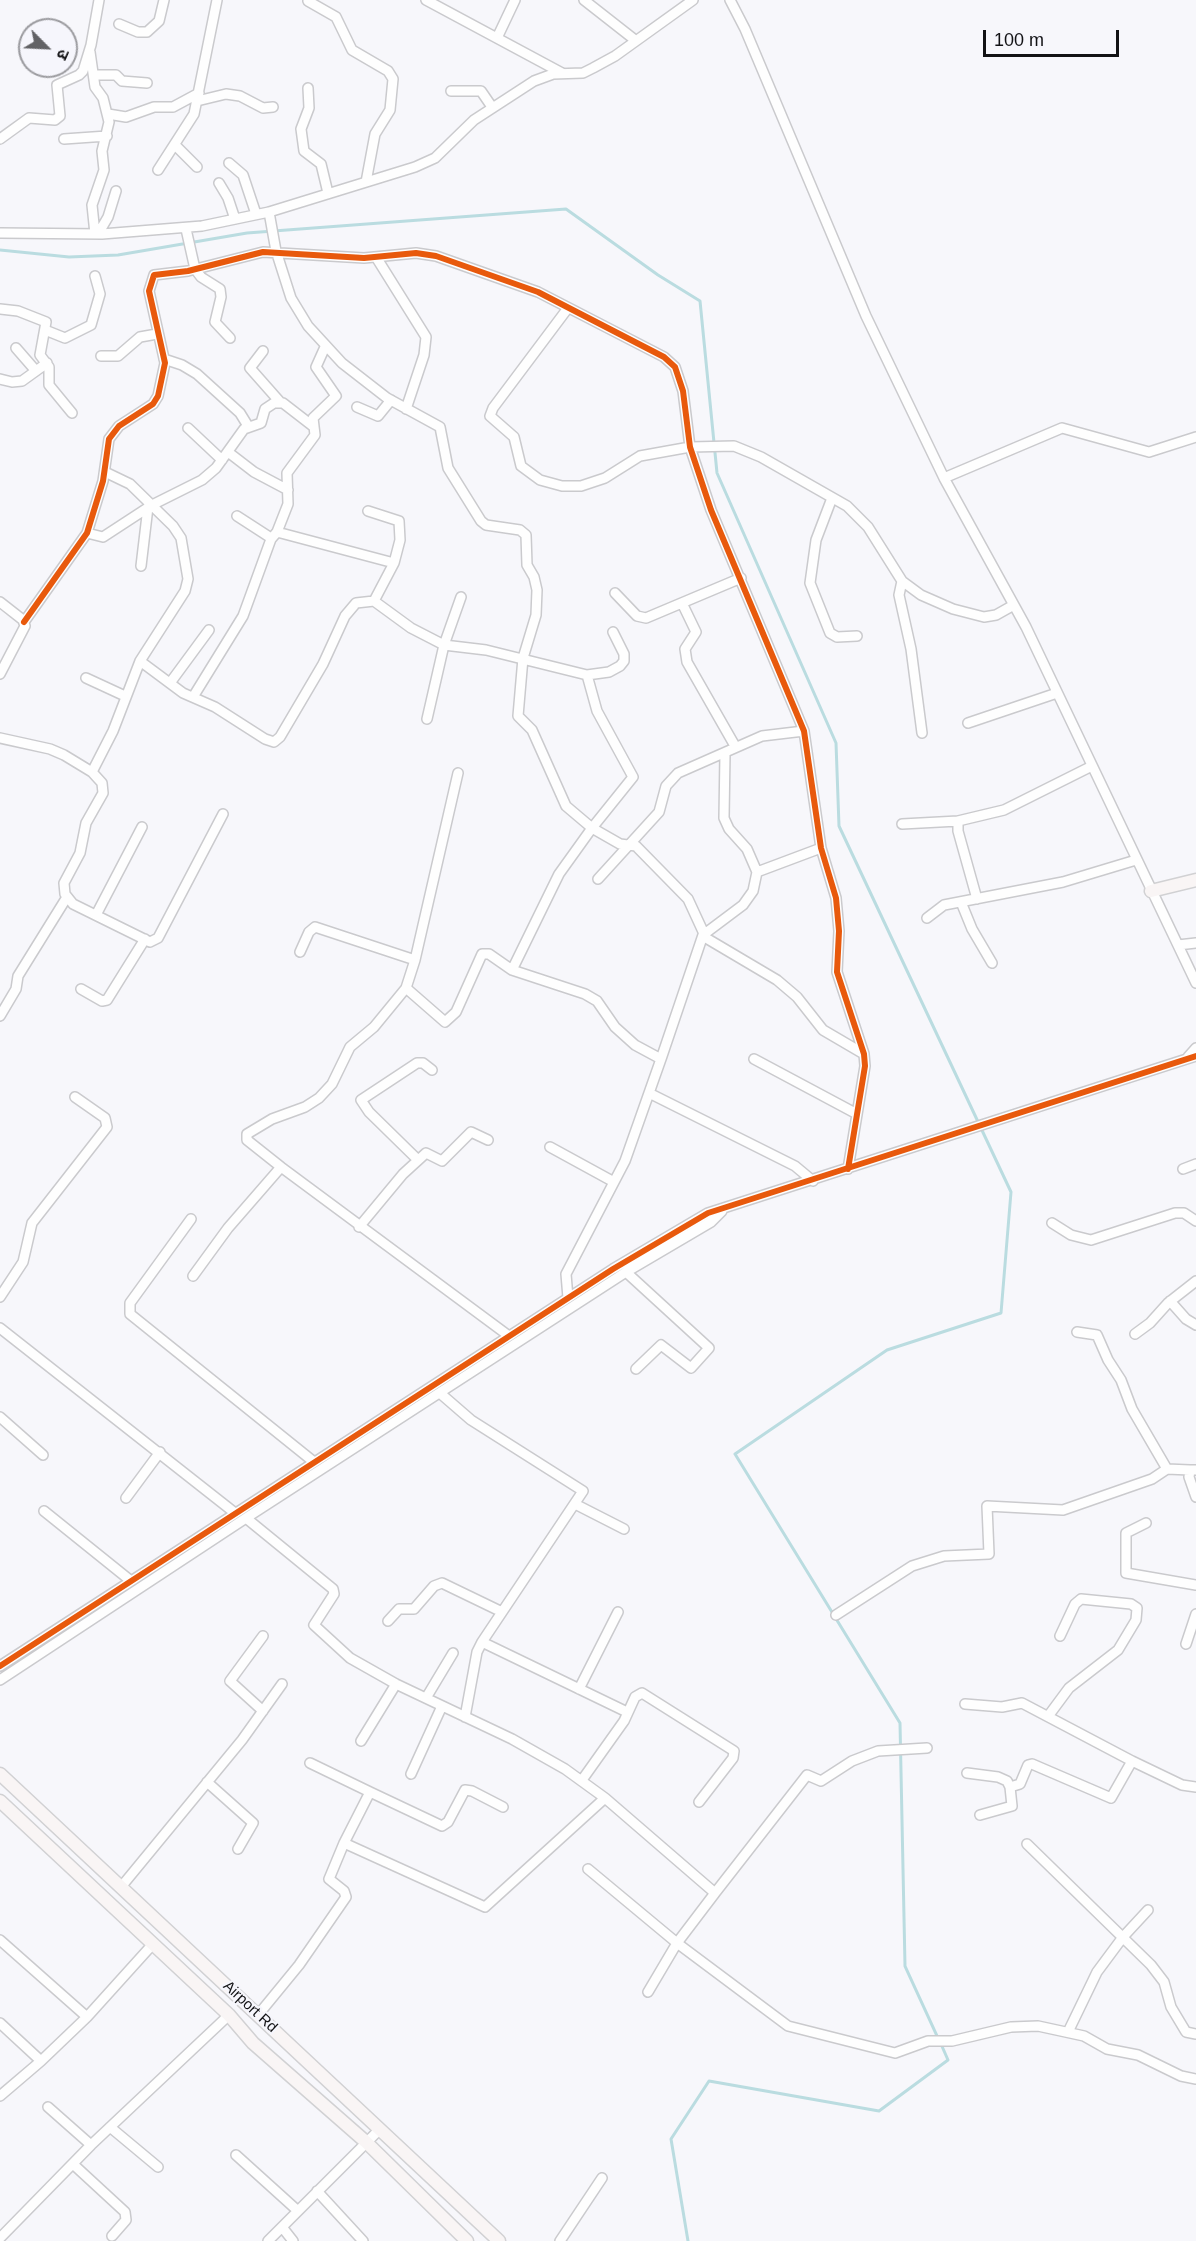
<!DOCTYPE html>
<meta charset="utf-8">
<style>
body{margin:0}
#map{position:relative;width:1196px;height:2241px;overflow:hidden;background:#f7f7fb;font-family:Helvetica,"Noto Sans Devanagari",sans-serif}
canvas{display:block}
.north{position:absolute;left:18px;top:18px;width:60px;height:60px;box-sizing:border-box;background:#f6f6fc;border:2px solid #9b9b9f;border-radius:50%;rotate:114deg;font-size:16px;font-weight:700;line-height:24px;text-align:center;color:#121214}
.north::after{content:'';display:block;margin:auto;width:21px;height:27px;background:#626265;clip-path:polygon(50% 0,100% 100%,50% 72%,0 100%)}
.scale{position:absolute;left:983px;top:30px;width:136px;height:27px;box-sizing:border-box;border:3px solid #121214;border-top:0;padding-left:8px;font-size:18px;line-height:21px;white-space:nowrap;color:#121214;-webkit-text-stroke:4px #f6f6fc;paint-order:stroke}
</style>
<div id="map">
<canvas width="1196" height="2241"></canvas>
<div class="north">उ</div>
<div class="scale">100 m</div>
</div>
<script>
const ctx = document.querySelector('canvas').getContext('2d');
ctx.lineJoin = 'round';
function shape(rows) {
  const path = new Path2D();
  for (const r of rows) {
    path.moveTo(r[0], r[1]);
    for (let i = 2; i < r.length; i += 2) path.lineTo(r[i], r[i + 1]);
  }
  return path;
}
function strokePath(path, color, width, dash) {
  ctx.strokeStyle = color;
  ctx.lineWidth = width;
  ctx.lineCap = dash ? 'butt' : 'round';
  ctx.setLineDash(dash || []);
  ctx.stroke(path);
}
function drawText(font, color, halo, rows, align = 'center') {
  ctx.font = font + ' Helvetica,sans-serif';
  ctx.lineWidth = 4.5;
  ctx.setLineDash([]);
  ctx.textBaseline = 'middle';
  ctx.strokeStyle = halo;
  ctx.fillStyle = color;
  for (const [text, x, y, turn = 0] of rows) {
    ctx.save();
    ctx.translate(x, y);
    ctx.rotate((+turn || 0) * Math.PI / 180);
    ctx.textAlign = isNaN(turn) ? turn : align;
    if (halo) ctx.strokeText(text, 0, 0);
    ctx.fillText(text, 0, 0);
    ctx.restore();
  }
}
const stream = shape([
 [0,250,69,257,118,255,247,233,566,209,658,275,700,301,717,473,836,743,839,826,1011,1192,1001,1313,887,1350,735,1454,900,1723,905,1966,938,2038],
 [688,2241,671,2139,709,2081,879,2111,948,2060,941,2044]
]);
const minor = shape([
 [426,0,562,73],
 [584,0,635,40],
 [730,0,745,29,866,316,944,478,1026,627,1196,983],
 [308,1,336,17,352,50,388,71,393,79,390,110,375,134,366,182],
 [119,24,138,32,147,32,159,21,164,0],
 [497,38,515,0],
 [90,52,95,87,103,98,109,122,102,151,104,170,92,205,95,234],
 [94,75,116,75,122,81,147,83],
 [308,88,309,108,301,129,304,151,321,164,328,193],
 [451,91,481,91,492,107],
 [197,101,226,94,240,96,263,108,273,107],
 [108,114,126,117,154,107,173,107,199,93],
 [0,139,29,118,55,120,60,116,57,85,79,75,83,71,91,45,99,0],
 [64,139,107,136],
 [175,145,197,167],
 [229,163,243,175,256,214],
 [158,170,194,114,217,0],
 [219,183,228,198,235,219],
 [269,212,276,251,291,298,308,326,342,363,387,398,440,427,448,468,481,521,486,525,520,530,526,535,527,565,534,577,537,590,536,615,523,658,518,716,532,730,566,806,592,828,559,874,512,970,585,994,597,1001,615,1027,635,1045,661,1059,703,935,743,905,753,891,757,872,821,848],
 [186,229,195,269,201,277,220,289,221,297,215,322,230,338],
 [0,233,102,234,202,226,269,212,415,167,435,158,474,120,534,81,553,74,583,73,593,68,615,56,693,0],
 [98,234,108,217,116,191],
 [376,257,426,337,424,355,406,409],
 [568,308,493,408,490,416,514,437,521,466,540,480,562,486,581,486,605,478,640,456,690,447,734,446,761,457,847,506,868,527,902,581,921,595,953,609,984,617,996,615,1012,606],
 [0,309,18,311,46,322,40,355,49,367,49,385,72,413],
 [45,330,65,338,91,325,100,294,95,276],
 [16,348,36,371],
 [263,351,250,368,280,402],
 [101,356,118,356,140,337,157,334],
 [164,359,182,365,197,374,240,413,248,426],
 [0,379,12,382,22,381,47,363],
 [357,407,378,416,391,400],
 [188,428,222,460],
 [228,452,254,472,288,490],
 [944,478,1062,428,1149,452,1196,437],
 [832,498,816,540,810,583,830,633,837,637,857,636],
 [237,516,271,538],
 [277,532,394,563,400,540,399,521,368,511],
 [87,533,103,537,152,505,202,480,216,468,244,429,261,423,265,409,274,403,283,403,314,427],
 [141,566,148,507],
 [902,581,899,595,911,649,922,733],
 [615,593,637,616,646,618,741,578],
 [374,601,394,563],
 [0,602,23,620,25,626,0,674],
 [682,603,696,632,685,649,687,662,735,746],
 [24,622,87,533,103,481,109,439,119,426,153,404,158,396,165,363,149,291,154,275,188,271,263,252,364,258,416,253,436,256,538,292,664,357,675,367,683,391,690,447,711,510,804,731,821,848,836,898,839,931,837,972,864,1054,865,1066,848,1169],
 [140,661,183,693,215,707,265,739,274,742,280,737,323,664,345,616,356,603,374,601,411,628,444,645,486,650,587,675,609,672,620,666,624,661,624,654,613,632],
 [587,675,597,711,633,777,592,828,620,844,636,846,688,899,706,938,777,980,797,997,823,1030,864,1054],
 [86,678,125,696],
 [170,683,209,630],
 [193,697,243,616,271,539,277,532,288,504,287,473,315,435,313,418,336,396,316,367,325,347],
 [427,719,444,645,461,597],
 [968,723,1057,693],
 [0,738,50,749,64,755,92,772,102,783,103,793,86,823,80,853,64,883,65,894,73,904,150,942,158,938,223,814],
 [725,753,724,818,729,829,747,849,757,872],
 [92,772,113,731,140,661,185,591,188,579,181,538,173,526,130,484,105,472],
 [902,824,958,821],
 [598,879,659,812,666,786,678,773,762,736,804,731],
 [977,899,958,831,958,821,1004,810,1092,766],
 [961,902,972,929,992,963],
 [96,915,142,827],
 [927,918,944,905,1063,882,1136,860],
 [1178,945,1196,943],
 [415,960,458,773],
 [406,988,445,1022,456,1012,482,954,489,954,512,970],
 [81,989,102,1001,107,1000,145,939],
 [0,1016,16,989,18,976,67,897],
 [1188,1057,1196,1048],
 [754,1059,857,1114],
 [649,1093,795,1166,813,1181],
 [550,1147,614,1182],
 [418,1160,369,1112,361,1100,417,1063,423,1063,432,1070],
 [281,1167,247,1140,247,1134,272,1119,305,1107,319,1098,332,1084,350,1047,374,1027,406,988,415,960,315,927,309,932,300,952],
 [1183,1169,1196,1164],
 [191,1219,130,1303,130,1314,314,1462],
 [1052,1223,1071,1235,1091,1240,1175,1213,1184,1213,1196,1221],
 [359,1227,403,1174,426,1153,442,1161,471,1132,488,1140],
 [626,1272,709,1348,691,1368,661,1345,636,1369],
 [193,1276,228,1228,281,1167,509,1336],
 [0,1297,23,1262,32,1223,107,1127,105,1118,75,1097],
 [568,1298,566,1274,625,1161,661,1059],
 [1170,1301,1186,1319,1196,1325],
 [0,1328,235,1513],
 [1077,1332,1097,1335,1108,1360,1121,1380,1132,1409,1167,1469],
 [1135,1334,1150,1323,1168,1303,1196,1281],
 [441,1394,471,1420,583,1491,482,1642],
 [0,1417,43,1455],
 [1195,1470,1190,1470,1189,1477,1196,1497],
 [126,1498,160,1452],
 [575,1504,624,1529],
 [44,1511,131,1581],
 [246,1518,333,1589,334,1594,314,1625,350,1658,396,1684,512,1739,565,1769,605,1798,715,1893,807,1775,821,1781,852,1761,878,1751,927,1748],
 [1146,1523,1126,1533,1126,1573,1196,1585],
 [836,1615,912,1566,944,1556,989,1554,987,1506,1063,1510,1152,1479,1167,1469,1190,1470],
 [388,1621,399,1609,414,1609,434,1586,442,1583,500,1611],
 [263,1636,230,1681,263,1711],
 [1186,1644,1196,1614],
 [0,1666,613,1269,708,1213,1196,1056],
 [0,1680,246,1518,626,1272,711,1222,722,1211],
 [579,1689,618,1612],
 [426,1698,453,1653],
 [965,1704,1002,1707,1022,1703,1132,1761,1111,1798,1032,1764,1028,1765,1020,1784,1010,1787],
 [1049,1715,1069,1688,1118,1650,1136,1620,1137,1608,1131,1604,1081,1599,1075,1604,1060,1636],
 [465,1717,477,1652,482,1642,627,1712],
 [361,1741,396,1684],
 [1132,1761,1182,1785,1196,1787],
 [310,1763,370,1792],
 [967,1773,998,1777,1007,1781,1010,1787,1012,1806,980,1815],
 [411,1774,442,1706],
 [582,1780,624,1721,635,1697,642,1693,734,1751,733,1758,699,1802],
 [207,1782,253,1823,238,1849],
 [503,1807,472,1791,465,1790,448,1822,442,1826,370,1792,344,1843,485,1907,605,1798],
 [1027,1844,1151,1965,1164,1982,1171,2007,1186,2032,1196,2034],
 [588,1869,677,1943,788,2026,895,2053,928,2041,952,2041,1011,2027,1038,2026,1084,2036,1107,2049,1138,2055,1181,2076,1196,2079],
 [121,1887,242,1740,282,1684],
 [0,1940,87,2017,152,1945],
 [648,1992,677,1943,715,1893],
 [258,2015,299,1965,346,1897,344,1891,329,1879,344,1843],
 [0,2023,41,2061,0,2096],
 [1068,2032,1097,1972,1123,1937,1148,1910],
 [41,2061,87,2017],
 [48,2107,91,2145],
 [110,2127,158,2167],
 [236,2155,298,2211],
 [74,2165,125,2212,126,2220,112,2236],
 [317,2191,363,2241],
 [282,2227,293,2241],
 [0,2238,91,2145,229,2015],
 [268,2241,380,2129],
 [560,2241,602,2178]
]);
const major = shape([
 [1151,891,1196,880],
 [0,1774,499,2241],
 [0,1801,229,2015,253,2043,366,2142,467,2241]
]);
const cycleway = shape([
 [24,622,87,533,103,481,109,439,119,426,153,404,158,396,165,363,149,291,154,275,188,271,263,252,364,258,416,253,436,256,538,292,664,357,675,367,683,391,690,447,711,510,804,731,821,848,836,898,839,931,837,972,864,1054,865,1066,848,1169],
 [0,1666,613,1269,708,1213,1196,1056]
]);
const streetNames = [
 ["Airport Rd",250,2007,43]
];
strokePath(stream, '#badce0', 3);
strokePath(minor, '#cacacd', 12);
strokePath(major, '#d1d1d3', 15);
strokePath(minor, '#fefefe', 9);
strokePath(major, '#f9f5f5', 12);
strokePath(cycleway, '#e8590c', 6);
drawText('15px', '#121214', '#f6f6fc', streetNames);
</script>
